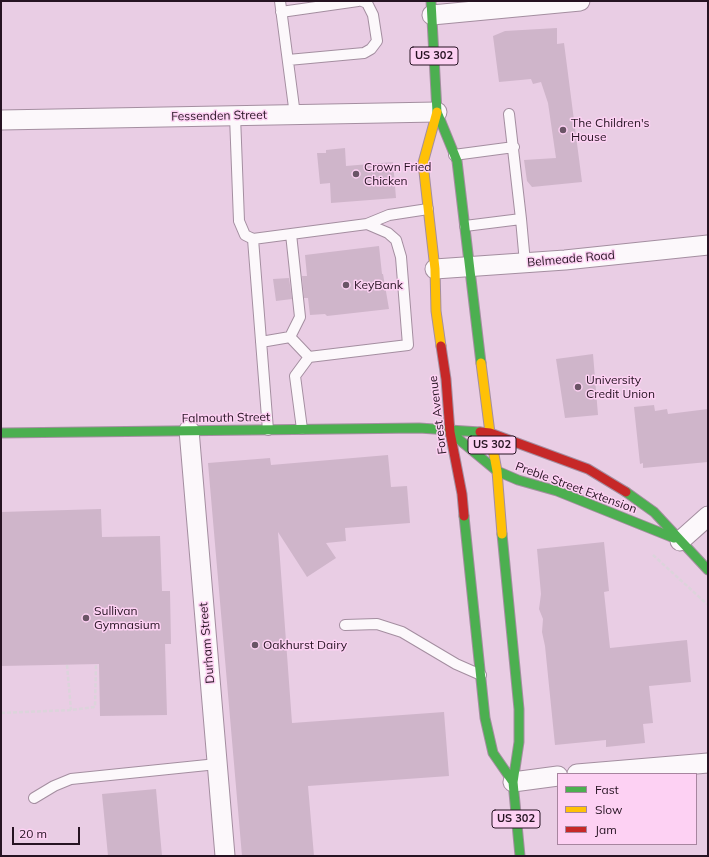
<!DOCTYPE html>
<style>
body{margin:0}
#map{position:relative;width:709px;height:857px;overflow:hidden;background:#e9cde4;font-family:Mulish,sans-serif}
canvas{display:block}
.frame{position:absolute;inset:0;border:2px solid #261322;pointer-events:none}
.legend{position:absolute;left:557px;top:773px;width:140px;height:72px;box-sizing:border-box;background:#fdd1f3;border:1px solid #a7859f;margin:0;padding:5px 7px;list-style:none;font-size:12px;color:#261322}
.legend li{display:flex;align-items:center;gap:8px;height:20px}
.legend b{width:20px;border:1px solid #a7859f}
.scale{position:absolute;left:12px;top:827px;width:68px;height:18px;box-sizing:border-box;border:2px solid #261322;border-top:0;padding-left:5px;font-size:12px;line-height:14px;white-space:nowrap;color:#261322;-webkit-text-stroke:3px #fdd1f3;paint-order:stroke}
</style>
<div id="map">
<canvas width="709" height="857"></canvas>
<div class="frame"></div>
<ul class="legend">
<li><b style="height:5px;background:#4caf50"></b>Fast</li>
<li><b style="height:5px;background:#ffc107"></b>Slow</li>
<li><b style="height:5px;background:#c62828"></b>Jam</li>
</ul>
<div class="scale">20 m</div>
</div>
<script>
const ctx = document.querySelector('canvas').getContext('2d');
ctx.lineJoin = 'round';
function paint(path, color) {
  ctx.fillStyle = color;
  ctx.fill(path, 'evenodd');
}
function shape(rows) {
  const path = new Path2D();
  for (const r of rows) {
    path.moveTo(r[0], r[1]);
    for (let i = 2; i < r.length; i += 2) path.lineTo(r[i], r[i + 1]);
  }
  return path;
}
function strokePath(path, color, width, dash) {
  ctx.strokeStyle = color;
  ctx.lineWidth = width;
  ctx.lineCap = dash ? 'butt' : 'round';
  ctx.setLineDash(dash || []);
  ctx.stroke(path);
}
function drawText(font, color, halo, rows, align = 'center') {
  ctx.font = font + ' Mulish,sans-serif';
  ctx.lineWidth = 3;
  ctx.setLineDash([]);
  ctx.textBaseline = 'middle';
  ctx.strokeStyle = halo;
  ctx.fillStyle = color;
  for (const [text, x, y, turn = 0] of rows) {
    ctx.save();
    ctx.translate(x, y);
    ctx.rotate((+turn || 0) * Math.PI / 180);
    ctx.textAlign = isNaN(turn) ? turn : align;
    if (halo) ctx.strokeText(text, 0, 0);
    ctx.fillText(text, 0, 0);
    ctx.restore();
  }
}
const building = shape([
 [557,28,557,44,564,43,582,182,532,187,527,181,524,160,556,158,548,103,541,82,533,84,531,79,499,82,493,36,505,31],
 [345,148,346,166,393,162,396,198,331,203,330,183,320,184,317,153,326,153,326,150],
 [379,246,382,274,383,274,389,309,327,316,325,314,310,315,308,298,304,298,302,276,307,276,305,255],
 [289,278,292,299,276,301,273,279],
 [593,354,598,415,565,418,556,359],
 [654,405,655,411,667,409,668,414,708,409,708,462,643,468,643,463,640,464,634,407],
 [388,455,391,487,407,486,410,523,345,528,346,541,326,543,336,558,307,577,278,532,292,723,444,712,449,776,308,786,314,856,242,856,208,463,270,458,271,465],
 [101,509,102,537,160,536,162,591,170,591,171,644,165,644,167,715,100,716,99,664,1,666,1,512],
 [604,542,609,591,604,592,610,648,687,640,691,682,649,686,653,723,643,724,645,743,606,747,606,740,555,745,545,646,542,632,543,619,539,609,541,594,537,549],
 [156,789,162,856,108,856,102,794]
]);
const path = shape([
 [653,555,708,605],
 [67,665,71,710],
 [1,713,71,710,95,707,96,664]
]);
const lane = shape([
 [280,1,295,115],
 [281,12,358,1],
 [288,60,364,53,371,49,377,41,373,15,367,3,362,1],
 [235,116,239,221,245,235,253,239,367,224,389,215,428,209],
 [454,155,514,147],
 [521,219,525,263],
 [465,226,521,219,509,114],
 [253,239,268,430],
 [290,337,300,317,291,234],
 [261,342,290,337,309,357,408,345,401,257,396,240,388,233,367,224],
 [302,429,295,376,309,357],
 [345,625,377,624,402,632,456,664,481,675],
 [34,798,54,786,71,779,217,764]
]);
const street = shape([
 [432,15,580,1],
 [1,120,437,112],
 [435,269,565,260,708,245],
 [189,430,225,856],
 [680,541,708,516],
 [577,774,708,763],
 [513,782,558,776]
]);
const fast = shape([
 [431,1,437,112,457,161,481,363],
 [450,432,497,471,518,480,557,491,674,538],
 [1,433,419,428,480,432],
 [626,492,654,512,708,570],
 [464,516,485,718,493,753,513,782],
 [502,534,519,709,519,742,513,782,520,856]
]);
const slow = shape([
 [437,112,423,163,435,269,436,311,441,346],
 [481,363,490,433,497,471,502,534]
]);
const jam = shape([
 [441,346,446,379,450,432,462,494,464,516],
 [480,432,490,433,588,469,626,492]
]);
const markers = [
 [563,130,4,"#6a5466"],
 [356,174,4,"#6a5466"],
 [346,285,4,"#6a5466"],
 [578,387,4,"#6a5466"],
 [86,618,4,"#6a5466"],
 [255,645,4,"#6a5466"]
];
const shields = [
 [434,56,48],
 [492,445,48],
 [516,819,48]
];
const shieldNames = [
 ["US 302",434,56],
 ["US 302",492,445],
 ["US 302",516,819]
];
const streetNames = [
 ["Fessenden Street",219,116,-1],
 ["Belmeade Road",571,259,-5],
 ["Forest Avenue",438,415,-97],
 ["Falmouth Street",226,418,-1],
 ["Preble Street Extension",576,488,20],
 ["Durham Street",207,643,-95]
];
const poiNames = [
 ["The Children's",571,123],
 ["House",571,137],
 ["Crown Fried",364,167],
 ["Chicken",364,181],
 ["KeyBank",354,285],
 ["University",586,380],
 ["Credit Union",586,394],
 ["Sullivan",94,611],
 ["Gymnasium",94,625],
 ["Oakhurst Dairy",263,645]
];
paint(building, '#cfb5ca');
strokePath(lane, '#a48ea0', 12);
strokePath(street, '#a48ea0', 21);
strokePath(fast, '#a48ea0', 11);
strokePath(slow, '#a48ea0', 11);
strokePath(jam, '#a48ea0', 11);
strokePath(path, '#dcd4db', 2.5, [4, 2]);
strokePath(lane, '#fcf8fb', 10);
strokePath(street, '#fcf8fb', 19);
strokePath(fast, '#4caf50', 9);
strokePath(slow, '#ffc107', 9);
strokePath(jam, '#c62828', 9);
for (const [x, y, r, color] of markers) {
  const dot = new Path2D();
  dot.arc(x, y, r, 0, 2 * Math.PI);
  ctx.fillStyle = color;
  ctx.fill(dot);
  strokePath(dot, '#fdd1f3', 1.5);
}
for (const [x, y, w] of shields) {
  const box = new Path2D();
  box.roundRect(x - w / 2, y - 9, w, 18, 3);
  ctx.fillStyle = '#fdd1f3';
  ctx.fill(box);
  strokePath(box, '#261322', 1);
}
drawText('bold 11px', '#261322', null, shieldNames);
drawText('12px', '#261322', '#fdd1f3', streetNames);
drawText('12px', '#261322', '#fdd1f3', poiNames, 'left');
</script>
